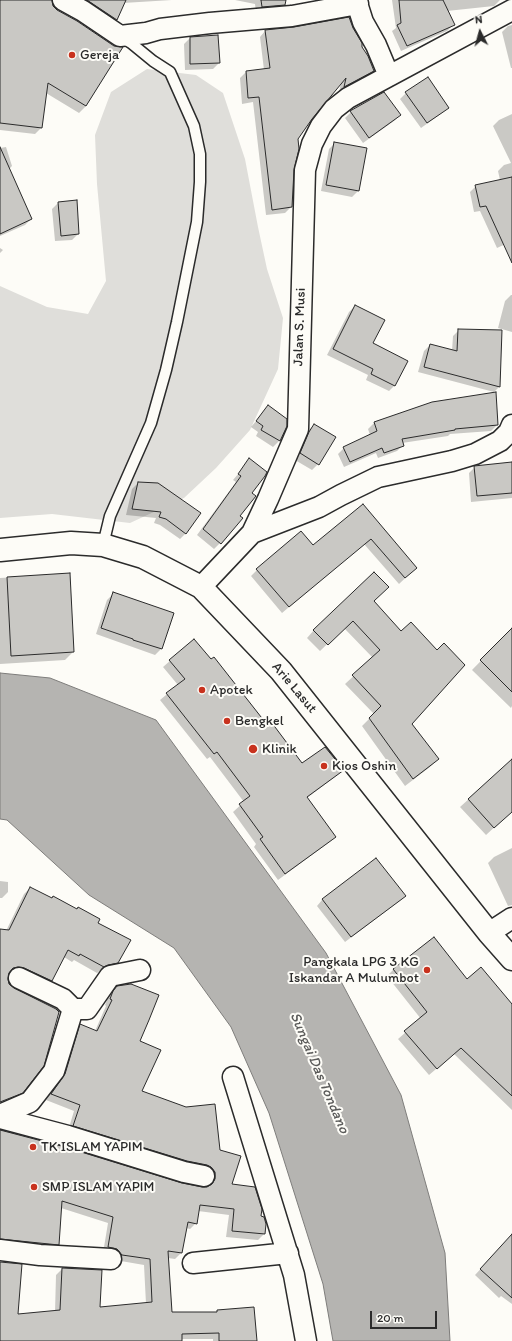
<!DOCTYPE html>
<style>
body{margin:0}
#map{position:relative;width:512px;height:1341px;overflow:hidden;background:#fdfcf7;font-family:Itim,sans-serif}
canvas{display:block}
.north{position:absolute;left:460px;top:12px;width:40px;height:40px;-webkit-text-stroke:3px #fdfcf7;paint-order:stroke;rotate:354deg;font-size:11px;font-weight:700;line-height:16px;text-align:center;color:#2b2b2b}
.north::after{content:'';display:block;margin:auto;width:14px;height:18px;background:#2b2b2b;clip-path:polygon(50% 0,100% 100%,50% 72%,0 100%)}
.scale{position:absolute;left:370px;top:1311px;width:67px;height:18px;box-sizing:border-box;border:2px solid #2b2b2b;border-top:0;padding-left:5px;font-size:12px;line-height:14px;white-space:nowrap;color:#2b2b2b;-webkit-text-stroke:3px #fdfcf7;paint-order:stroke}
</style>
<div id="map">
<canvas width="512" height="1341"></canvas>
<div class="north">N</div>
<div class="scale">20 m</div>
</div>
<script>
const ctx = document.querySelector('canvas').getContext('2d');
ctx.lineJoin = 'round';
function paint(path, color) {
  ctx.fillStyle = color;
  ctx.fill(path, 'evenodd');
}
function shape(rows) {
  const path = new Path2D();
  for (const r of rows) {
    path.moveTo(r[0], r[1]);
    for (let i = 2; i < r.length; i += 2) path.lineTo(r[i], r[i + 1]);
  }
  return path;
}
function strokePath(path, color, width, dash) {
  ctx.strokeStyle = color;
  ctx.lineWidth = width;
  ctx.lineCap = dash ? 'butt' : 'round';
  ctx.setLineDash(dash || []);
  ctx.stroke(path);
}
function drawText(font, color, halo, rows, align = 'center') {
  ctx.font = font + ' Itim,sans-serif';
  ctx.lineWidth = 4;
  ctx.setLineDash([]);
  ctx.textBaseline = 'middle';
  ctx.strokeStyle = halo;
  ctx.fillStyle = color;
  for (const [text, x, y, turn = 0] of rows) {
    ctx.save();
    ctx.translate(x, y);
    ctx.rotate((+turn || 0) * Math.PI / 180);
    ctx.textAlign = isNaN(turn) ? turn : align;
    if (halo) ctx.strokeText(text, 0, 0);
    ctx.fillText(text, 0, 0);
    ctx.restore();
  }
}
const green = shape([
 [147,69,196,75,223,93,245,159,258,227,267,269,283,318,278,369,250,430,216,468,184,498,130,523,52,514,0,518,0,286,47,307,88,314,106,281,97,184,95,135,111,92]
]);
const water = shape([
 [0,673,50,678,156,720,326,953,401,1095,445,1253,450,1341,333,1341,323,1284,269,1113,231,1027,174,948,89,895,7,820,0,819,0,673]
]);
const shadow = shape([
 [0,0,22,0,113,46,122,48,86,106,79,113,46,93,42,127,35,134,0,130],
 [70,0,172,0,123,3,116,19,110,25],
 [235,0,285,0,284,5,278,11,256,12,255,4],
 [392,0,500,0,494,6,447,11,453,25,447,31,401,51,392,31,396,28],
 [512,25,512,68,511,68,502,32,508,26],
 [265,31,362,48,373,71,367,77,339,92,341,83,297,138,292,170,291,207,285,213,266,215,253,102,242,104,240,78,246,72,264,70,260,37],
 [218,36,219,63,213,69,185,70,184,44,190,38],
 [406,93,448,108,442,113,421,128,400,99],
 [351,112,400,115,394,121,363,143,345,118],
 [512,114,512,241,497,248,480,211,474,212,470,192,476,186,500,180,498,171,504,165,511,163,493,126,499,120],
 [335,143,365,149,358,191,352,197,321,191,329,149],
 [6,147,12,166,9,169,31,219,25,225,0,236,0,148],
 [58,203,78,234,72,240,55,241,52,209],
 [0,248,3,250,0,253],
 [511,295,512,295,512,332,498,328,505,301],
 [355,306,371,344,395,385,389,391,366,380,368,375,327,355,349,312],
 [459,330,500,386,494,392,418,372,424,351,430,345,452,351,453,336],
 [433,403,497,425,491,431,450,434,448,436,402,443,403,445,397,451,378,458,376,453,344,467,338,454,344,448,370,435,368,429,374,423],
 [268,407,286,426,279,441,273,447,256,436,258,432,251,427],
 [314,425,318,464,312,470,295,460,303,439,308,431],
 [250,460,251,493,220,543,214,549,197,535,236,482,233,480],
 [512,464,512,498,471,502,469,473,475,467],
 [138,483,186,533,180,539,160,525,154,523,156,518,126,515,132,489],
 [363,505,416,568,399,584,364,544,282,613,251,576,257,570,313,547],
 [69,574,73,652,65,660,0,664,0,578],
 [113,594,161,649,155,655,96,634,107,600],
 [373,601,401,632,410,723,438,759,430,767,405,786,362,726,374,714,345,684,373,658,344,628,320,651,307,638,314,630],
 [512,629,512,706,511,708,472,670],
 [194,640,301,764,342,770,336,776,307,798,335,837,328,843,278,880,254,847,256,844,233,812,244,802,210,757,207,759,160,700,178,685,163,667],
 [511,761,512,763,512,811,486,835,460,807],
 [512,848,512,905,508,906,488,863,494,857],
 [376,859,404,896,398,902,345,942,317,906,322,900],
 [0,881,8,882,8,892,2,898,0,898],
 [30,888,96,923,117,962,111,968,101,970,97,973,74,960,72,962,64,957,51,980,45,986,17,973,11,972,8,973,7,979,22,1092,16,1098,0,1105,0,930,6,931,24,894],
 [394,969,467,980,512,1021,512,1110,454,1054,429,1075,398,1039,421,1019,387,976],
 [117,987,138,1041,141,1092,219,1151,231,1185,265,1224,264,1234,258,1240,226,1237,229,1215,198,1211,196,1223,190,1229,186,1228,181,1253,175,1259,168,1258,172,1313,216,1313,217,1311,256,1341,213,1341,213,1339,181,1339,181,1341,0,1341,0,1263,17,1316,55,1312,56,1275,62,1269,101,1271,99,1308,146,1304,144,1265,115,1260,103,1253,108,1223,61,1208,58,1244,52,1250,0,1245,0,1131,180,1184,202,1188,208,1188,210,1185,209,1179,68,1131,74,1111,46,1100,59,1081,75,1031,81,1025,95,1031,106,1006,105,1005,108,998],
 [512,1235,512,1304,501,1296,499,1298,475,1275]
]);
const building = shape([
 [0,0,52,0,53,6,57,10,77,21,114,46,123,47,86,106,48,83,42,128,0,123,0,0],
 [87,0,126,0,117,20,87,0],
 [261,0,286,0,285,5,262,7,261,0],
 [399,0,443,0,455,25,407,46,397,25,401,23,399,0],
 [349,17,353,28,362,43,362,47,368,56,374,71,344,87,346,78,312,119,298,139,299,149,294,170,292,207,272,210,259,97,248,98,246,71,270,68,265,30,294,27,349,17],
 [218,35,220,63,190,64,190,37,218,35],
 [428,77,449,108,427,123,405,92,428,77],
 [384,92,401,115,369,138,350,111,384,92],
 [334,142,367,148,359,191,326,185,334,142],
 [0,147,32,219,0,234,0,147],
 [512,177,512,263,486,206,480,207,475,185,512,177],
 [77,200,79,234,61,236,58,202,77,200],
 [355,305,385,320,373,343,408,361,395,386,371,374,373,369,333,349,355,305],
 [458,329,502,330,500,387,424,367,430,344,457,351,458,329],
 [496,392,498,425,455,429,455,430,402,439,404,446,384,453,382,448,350,462,343,447,377,431,374,422,432,402,496,392],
 [268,405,287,419,287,426,280,441,261,430,263,426,256,421,268,405],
 [314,424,336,437,319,465,300,453,309,432,314,424],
 [249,458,267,472,265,476,252,493,256,496,240,516,243,518,221,544,203,529,241,476,238,474,249,458],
 [512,462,512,493,477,496,474,466,512,462],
 [138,482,158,483,201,513,186,534,166,519,159,517,161,512,132,509,138,482],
 [363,504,417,568,405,578,371,539,289,607,256,569,301,531,313,545,363,504],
 [374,572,389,587,374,601,401,631,411,622,437,650,444,643,465,665,412,724,439,759,413,779,369,718,381,706,352,675,380,650,353,621,328,645,313,630,374,572],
 [70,573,74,652,11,656,7,577,70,573],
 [113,592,174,613,162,649,133,640,133,639,101,628,113,592],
 [512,628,512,692,480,660,512,628],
 [194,639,211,659,214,657,265,722,269,719,302,763,325,747,344,770,307,797,336,837,285,874,260,839,263,837,239,804,250,796,217,752,214,754,166,693,185,679,169,660,194,639],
 [512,759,512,812,494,828,468,799,512,759],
 [376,858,406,896,351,937,322,899,376,858],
 [30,887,52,898,53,896,77,909,78,907,100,919,98,923,131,940,118,963,108,965,104,967,80,954,79,956,68,950,52,981,24,968,18,967,13,968,9,973,8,979,9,984,14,988,56,1009,59,1012,44,1066,23,1093,0,1102,0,929,9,930,30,887],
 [434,937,467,979,481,967,512,1004,512,1096,461,1048,437,1069,404,1031,427,1012,393,969,434,937],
 [131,984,159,995,149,1020,140,1041,161,1050,142,1091,186,1107,215,1104,220,1150,241,1156,232,1184,255,1187,262,1209,261,1216,264,1217,266,1224,265,1234,232,1231,234,1209,200,1205,197,1224,188,1222,182,1253,168,1251,172,1312,217,1312,217,1310,254,1307,257,1341,219,1341,219,1333,182,1334,182,1341,0,1341,0,1262,22,1264,18,1314,60,1310,62,1268,102,1270,100,1307,152,1302,150,1259,122,1255,117,1249,108,1247,113,1217,62,1201,59,1245,0,1239,0,1130,65,1147,182,1183,202,1187,207,1187,212,1184,215,1179,215,1172,211,1167,207,1165,187,1161,73,1126,80,1105,51,1094,65,1074,80,1024,97,1031,112,1000,110,999,113,991,117,986,131,984],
 [512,1234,512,1298,480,1269,512,1234]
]);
const lane = shape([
 [103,545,110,516,151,423,166,370,177,322,197,222,200,182,200,154,194,126,170,72,153,61,131,43,123,38]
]);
const street = shape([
 [63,0,83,11,120,36,146,33,160,29,210,23,292,16,358,4],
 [356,0,363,22,376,45,389,76],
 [252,533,319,507,341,495,378,477,452,461,475,454,500,441,509,432,512,425],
 [201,587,252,533,268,499,298,429,305,170,312,144,321,126,334,109,348,98,512,10],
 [489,933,512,918],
 [73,1009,87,1009,110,976,140,970],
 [233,1077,294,1275,306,1341],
 [0,1115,30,1102,54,1071,73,1009,63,999,19,978],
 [0,1118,68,1136,184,1172,204,1176],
 [0,1250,40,1255,111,1259],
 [193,1263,288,1253]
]);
const secondary = shape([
 [0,550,71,543,103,545,143,557,201,587,281,671,489,933,512,959]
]);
const markers = [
 [72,55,4,"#c8321e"],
 [202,690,4,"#c8321e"],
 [227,721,4,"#c8321e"],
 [253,749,5,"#c8321e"],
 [324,766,4,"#c8321e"],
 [427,970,4,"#c8321e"],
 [33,1147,4,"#c8321e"],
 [34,1187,4,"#c8321e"]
];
const poiNames = [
 ["Gereja",80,55],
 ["Apotek",210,690],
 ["Bengkel",235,721],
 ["Klinik",262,749],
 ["Kios Oshin",332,766],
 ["Pangkala LPG 3 KG",419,962,"right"],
 ["Iskandar A Mulumbot",419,978,"right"],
 ["TK ISLAM YAPIM",41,1147],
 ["SMP ISLAM YAPIM",42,1187]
];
const streetNames = [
 ["Jalan S. Musi",300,327,-88],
 ["Arie Lasut",294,688,50]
];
const waterNames = [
 ["Sungai Das Tondano",319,1073,67]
];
paint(green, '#dfdeda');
paint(water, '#b5b4b1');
strokePath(water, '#7e7d7b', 1);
paint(shadow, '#0003');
paint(building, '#c9c8c4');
strokePath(building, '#2b2b2b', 1);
strokePath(lane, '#2b2b2b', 13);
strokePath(street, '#2b2b2b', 23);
strokePath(secondary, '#2b2b2b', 25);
strokePath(lane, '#fdfcf7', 10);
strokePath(street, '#fdfcf7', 20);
strokePath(secondary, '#fdfcf7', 22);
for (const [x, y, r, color] of markers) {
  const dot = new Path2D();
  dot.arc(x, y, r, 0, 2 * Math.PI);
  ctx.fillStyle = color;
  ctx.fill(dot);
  strokePath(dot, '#fdfcf7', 1.5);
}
drawText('14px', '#2b2b2b', '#fdfcf7', poiNames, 'left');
drawText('14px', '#2b2b2b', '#fdfcf7', streetNames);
drawText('italic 15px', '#5b5b5a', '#fdfcf7', waterNames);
</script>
